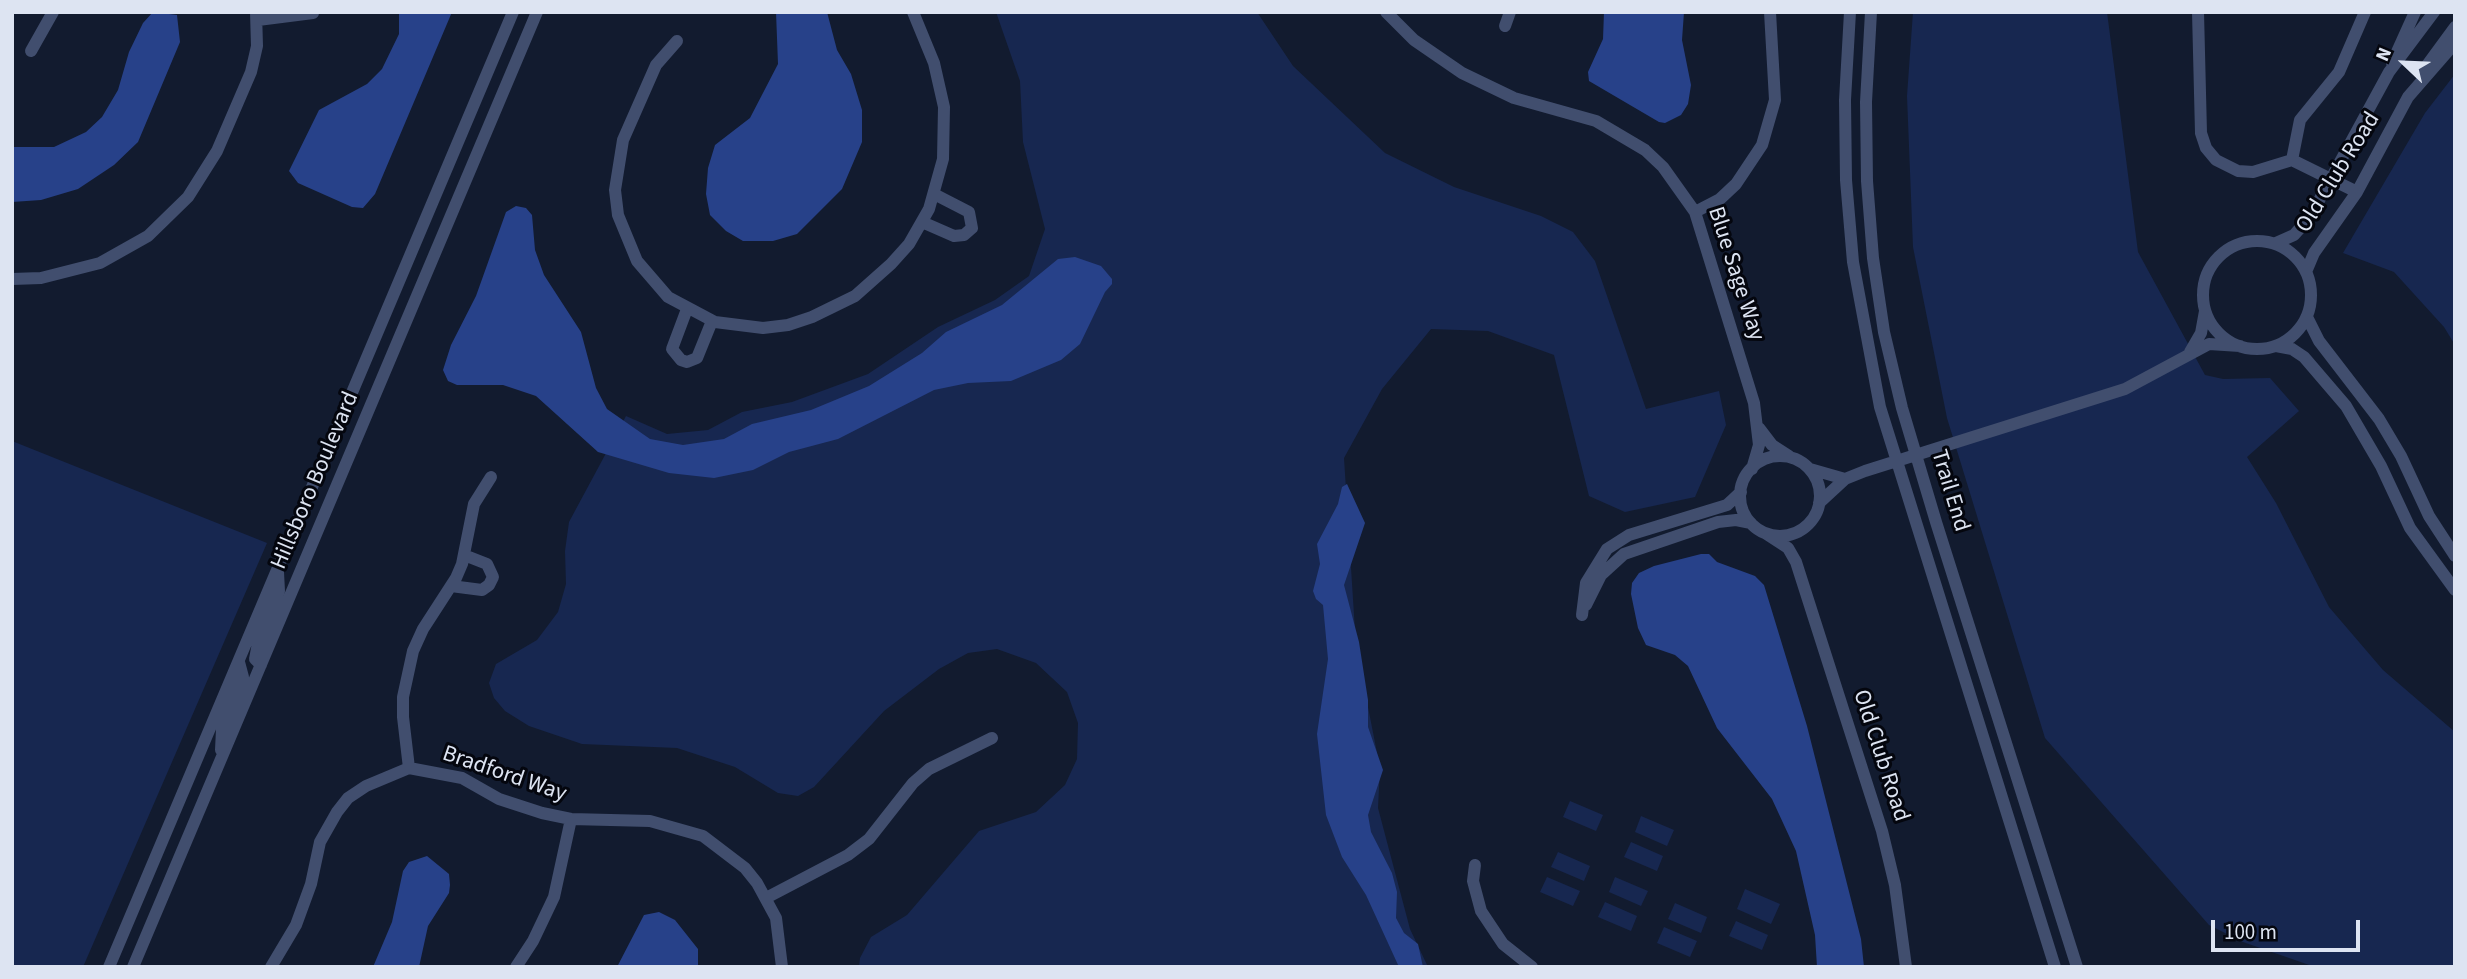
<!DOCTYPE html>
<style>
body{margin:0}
#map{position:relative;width:2467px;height:979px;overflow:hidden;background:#121b2f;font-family:"Source Sans 3",sans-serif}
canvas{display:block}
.frame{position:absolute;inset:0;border:14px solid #dde4f2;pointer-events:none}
.north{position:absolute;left:2369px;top:28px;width:70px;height:70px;-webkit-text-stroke:5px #04060e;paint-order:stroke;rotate:293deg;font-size:19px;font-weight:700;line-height:28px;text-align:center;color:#dde4f2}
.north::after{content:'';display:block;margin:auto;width:24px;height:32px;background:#dde4f2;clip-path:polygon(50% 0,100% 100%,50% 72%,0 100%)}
.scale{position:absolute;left:2211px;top:920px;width:149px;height:32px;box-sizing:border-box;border:4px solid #dde4f2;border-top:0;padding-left:9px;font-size:21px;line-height:24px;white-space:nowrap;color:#dde4f2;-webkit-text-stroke:5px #04060e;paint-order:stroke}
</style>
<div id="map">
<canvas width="2467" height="979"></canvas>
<div class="frame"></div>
<div class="north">N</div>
<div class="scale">100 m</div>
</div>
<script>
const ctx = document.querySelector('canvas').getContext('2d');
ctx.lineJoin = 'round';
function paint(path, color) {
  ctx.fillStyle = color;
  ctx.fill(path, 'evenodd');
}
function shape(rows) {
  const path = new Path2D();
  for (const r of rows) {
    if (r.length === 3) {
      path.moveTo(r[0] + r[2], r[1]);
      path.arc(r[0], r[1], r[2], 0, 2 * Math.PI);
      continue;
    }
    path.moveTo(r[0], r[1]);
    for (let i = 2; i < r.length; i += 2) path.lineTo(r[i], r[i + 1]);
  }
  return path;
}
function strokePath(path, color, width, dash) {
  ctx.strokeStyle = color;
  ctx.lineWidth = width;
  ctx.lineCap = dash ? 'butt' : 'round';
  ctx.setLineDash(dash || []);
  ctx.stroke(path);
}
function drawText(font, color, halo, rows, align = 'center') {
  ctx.font = font + ' "Source Sans 3",sans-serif';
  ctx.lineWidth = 6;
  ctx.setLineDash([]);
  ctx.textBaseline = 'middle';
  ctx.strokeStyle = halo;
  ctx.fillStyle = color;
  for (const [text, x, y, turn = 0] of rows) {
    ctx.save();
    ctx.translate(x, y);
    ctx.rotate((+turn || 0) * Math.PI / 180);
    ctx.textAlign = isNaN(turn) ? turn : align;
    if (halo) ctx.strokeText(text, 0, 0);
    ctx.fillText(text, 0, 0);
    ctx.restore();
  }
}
const green = shape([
 [996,12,1257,12,1293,66,1385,153,1454,187,1541,216,1573,232,1595,261,1646,409,1719,391,1726,425,1695,497,1625,512,1589,496,1554,355,1488,331,1431,329,1382,389,1344,458,1356,646,1380,768,1378,808,1410,929,1428,967,859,967,860,958,871,937,907,915,979,831,1036,812,1065,785,1077,759,1078,723,1067,692,1036,663,997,649,968,653,939,669,884,711,814,787,798,796,778,793,735,767,677,748,582,744,529,726,505,711,494,698,489,683,496,664,537,640,558,612,566,584,565,551,569,522,626,416,667,434,708,430,742,412,792,402,868,374,938,327,995,300,1029,276,1045,229,1023,142,1020,81],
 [1913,12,2107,12,2138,252,2205,375,2223,379,2270,378,2299,411,2247,457,2276,503,2329,607,2383,670,2455,732,2455,967,2315,967,2243,942,2209,925,2045,738,1947,418,1913,247,1907,96],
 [2455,74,2455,345,2444,327,2394,272,2343,253,2425,113],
 [12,441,267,543,83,967,12,967],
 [1570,801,1603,815,1596,831,1563,817],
 [1641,816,1674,830,1667,846,1635,832],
 [1631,842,1663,856,1657,871,1624,857],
 [1558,852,1590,866,1584,881,1551,867],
 [1547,877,1580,891,1573,906,1540,892],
 [1615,877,1648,891,1641,906,1609,892],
 [1745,889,1780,904,1771,924,1737,909],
 [1605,902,1637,916,1631,931,1598,917],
 [1675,903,1707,917,1701,933,1668,919],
 [1736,921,1768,935,1762,950,1729,936],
 [1664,927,1697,941,1690,957,1657,943]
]);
const water = shape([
 [153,12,177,15,180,42,138,142,114,165,78,189,41,200,12,202,12,147,54,147,86,132,102,117,118,90,129,52,143,23],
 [399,12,452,12,375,194,363,208,352,207,298,183,289,171,319,110,367,84,382,69,399,34],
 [776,12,827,12,837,50,851,74,862,110,862,142,842,189,797,234,773,241,743,241,726,231,710,215,706,194,708,168,715,145,750,118,778,64],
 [1604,12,1684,12,1682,40,1691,85,1688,104,1681,115,1665,123,1659,122,1589,81,1588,72,1603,39],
 [516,206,526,208,532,215,535,250,544,275,581,332,596,388,607,409,650,439,683,445,724,439,752,424,811,410,869,386,922,353,946,332,1002,305,1058,259,1075,257,1101,266,1112,279,1112,284,1105,292,1080,344,1061,360,1011,381,968,383,934,390,838,439,789,452,753,470,714,478,669,473,598,452,536,396,503,385,457,385,448,381,443,370,451,345,476,296,506,212],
 [1347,484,1365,523,1344,585,1359,642,1368,700,1368,727,1383,770,1368,815,1371,832,1392,873,1397,892,1396,918,1404,933,1418,944,1423,967,1399,967,1366,895,1342,857,1326,815,1317,734,1328,659,1323,605,1316,599,1313,591,1320,564,1317,544,1338,504,1342,487],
 [1701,554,1709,554,1717,562,1755,576,1764,585,1807,726,1861,939,1864,967,1817,967,1815,935,1796,851,1772,799,1717,728,1688,666,1675,655,1646,645,1638,628,1631,594,1632,583,1639,573,1654,566],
 [427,856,449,874,450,885,449,893,428,926,419,967,373,967,392,922,403,871,409,862],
 [659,912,675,920,698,949,698,967,617,967,644,915]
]);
const minor = shape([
 [1386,12,1414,40,1462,73,1514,98,1596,121,1645,150,1663,167,1695,212,1754,403,1759,445,1752,469],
 [1850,12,1845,100,1846,180,1853,262,1880,407,2055,967],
 [1871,12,1866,102,1867,181,1873,258,1884,332,1902,408,1936,522,2077,967],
 [2198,12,2201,133,2206,148,2216,160,2238,171,2253,172,2292,160,2357,192],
 [258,20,313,13],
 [1505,26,1510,12],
 [677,41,656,65,623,140,615,190,618,215,637,261,668,297,715,322,763,328,788,325,812,317,855,296,891,264,909,244,929,209,943,159,944,107,934,63,913,12],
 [31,51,53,12],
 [2392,63,2415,12],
 [2422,72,2455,27],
 [2292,160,2300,120,2339,72,2365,12],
 [1695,212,1720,199,1736,184,1762,145,1775,100,1770,12],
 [922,222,954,236,964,235,972,228,969,212,934,194],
 [2257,295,54],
 [2276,243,2294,235,2310,217,2389,72,2434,12],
 [2306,272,2314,253,2357,192,2408,97,2455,43],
 [12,279,41,278,100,263,148,236,188,197,217,151,251,72,257,46,256,12],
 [687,309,672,349,681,360,687,362,697,358,712,321],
 [2307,317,2319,341,2379,419,2401,456,2429,516,2455,556],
 [2276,346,2292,349,2304,357,2346,406,2381,466,2410,528,2455,590],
 [2190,352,2201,333,2205,311],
 [1759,428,1772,445,1789,456],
 [1780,496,40],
 [1810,469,1845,479],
 [1819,503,1845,479,1865,471,2125,389,2209,344,2240,346],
 [1765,533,1788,548,1796,562,1882,831,1895,885,1906,967],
 [451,586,482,590,489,585,493,577,487,564,464,555],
 [1586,605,1601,575,1624,554,1718,522,1736,520,1751,523],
 [1582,615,1586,583,1607,549,1629,535,1727,505,1741,492],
 [261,665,255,659,258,643,279,591,278,572],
 [221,750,222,729,243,677,239,662],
 [409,768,403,717,403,697,413,651,423,629,456,578,462,564,474,504,491,477],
 [1475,865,1473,881,1481,911,1503,944,1532,967],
 [766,898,848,855,869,839,913,783,929,769,992,738],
 [109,967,513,12],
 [133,967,537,12],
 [271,967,296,925,311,884,320,842,337,812,348,798,366,786,409,768,462,778,499,799,542,813,571,819,650,821,703,836,745,868,757,883,776,918,782,967],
 [516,967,533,941,554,897,571,819]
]);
const streetNames = [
 ["Old Club Road",2339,173,-58],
 ["Blue Sage Way",1735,274,72],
 ["Hillsboro Boulevard",316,481,-67],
 ["Trail End",1949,491,73],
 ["Old Club Road",1880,756,72],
 ["Bradford Way",504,775,19]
];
paint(green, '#172750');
paint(water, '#274189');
strokePath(minor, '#414e6e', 12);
drawText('23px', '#dde4f2', '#04060e', streetNames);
</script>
